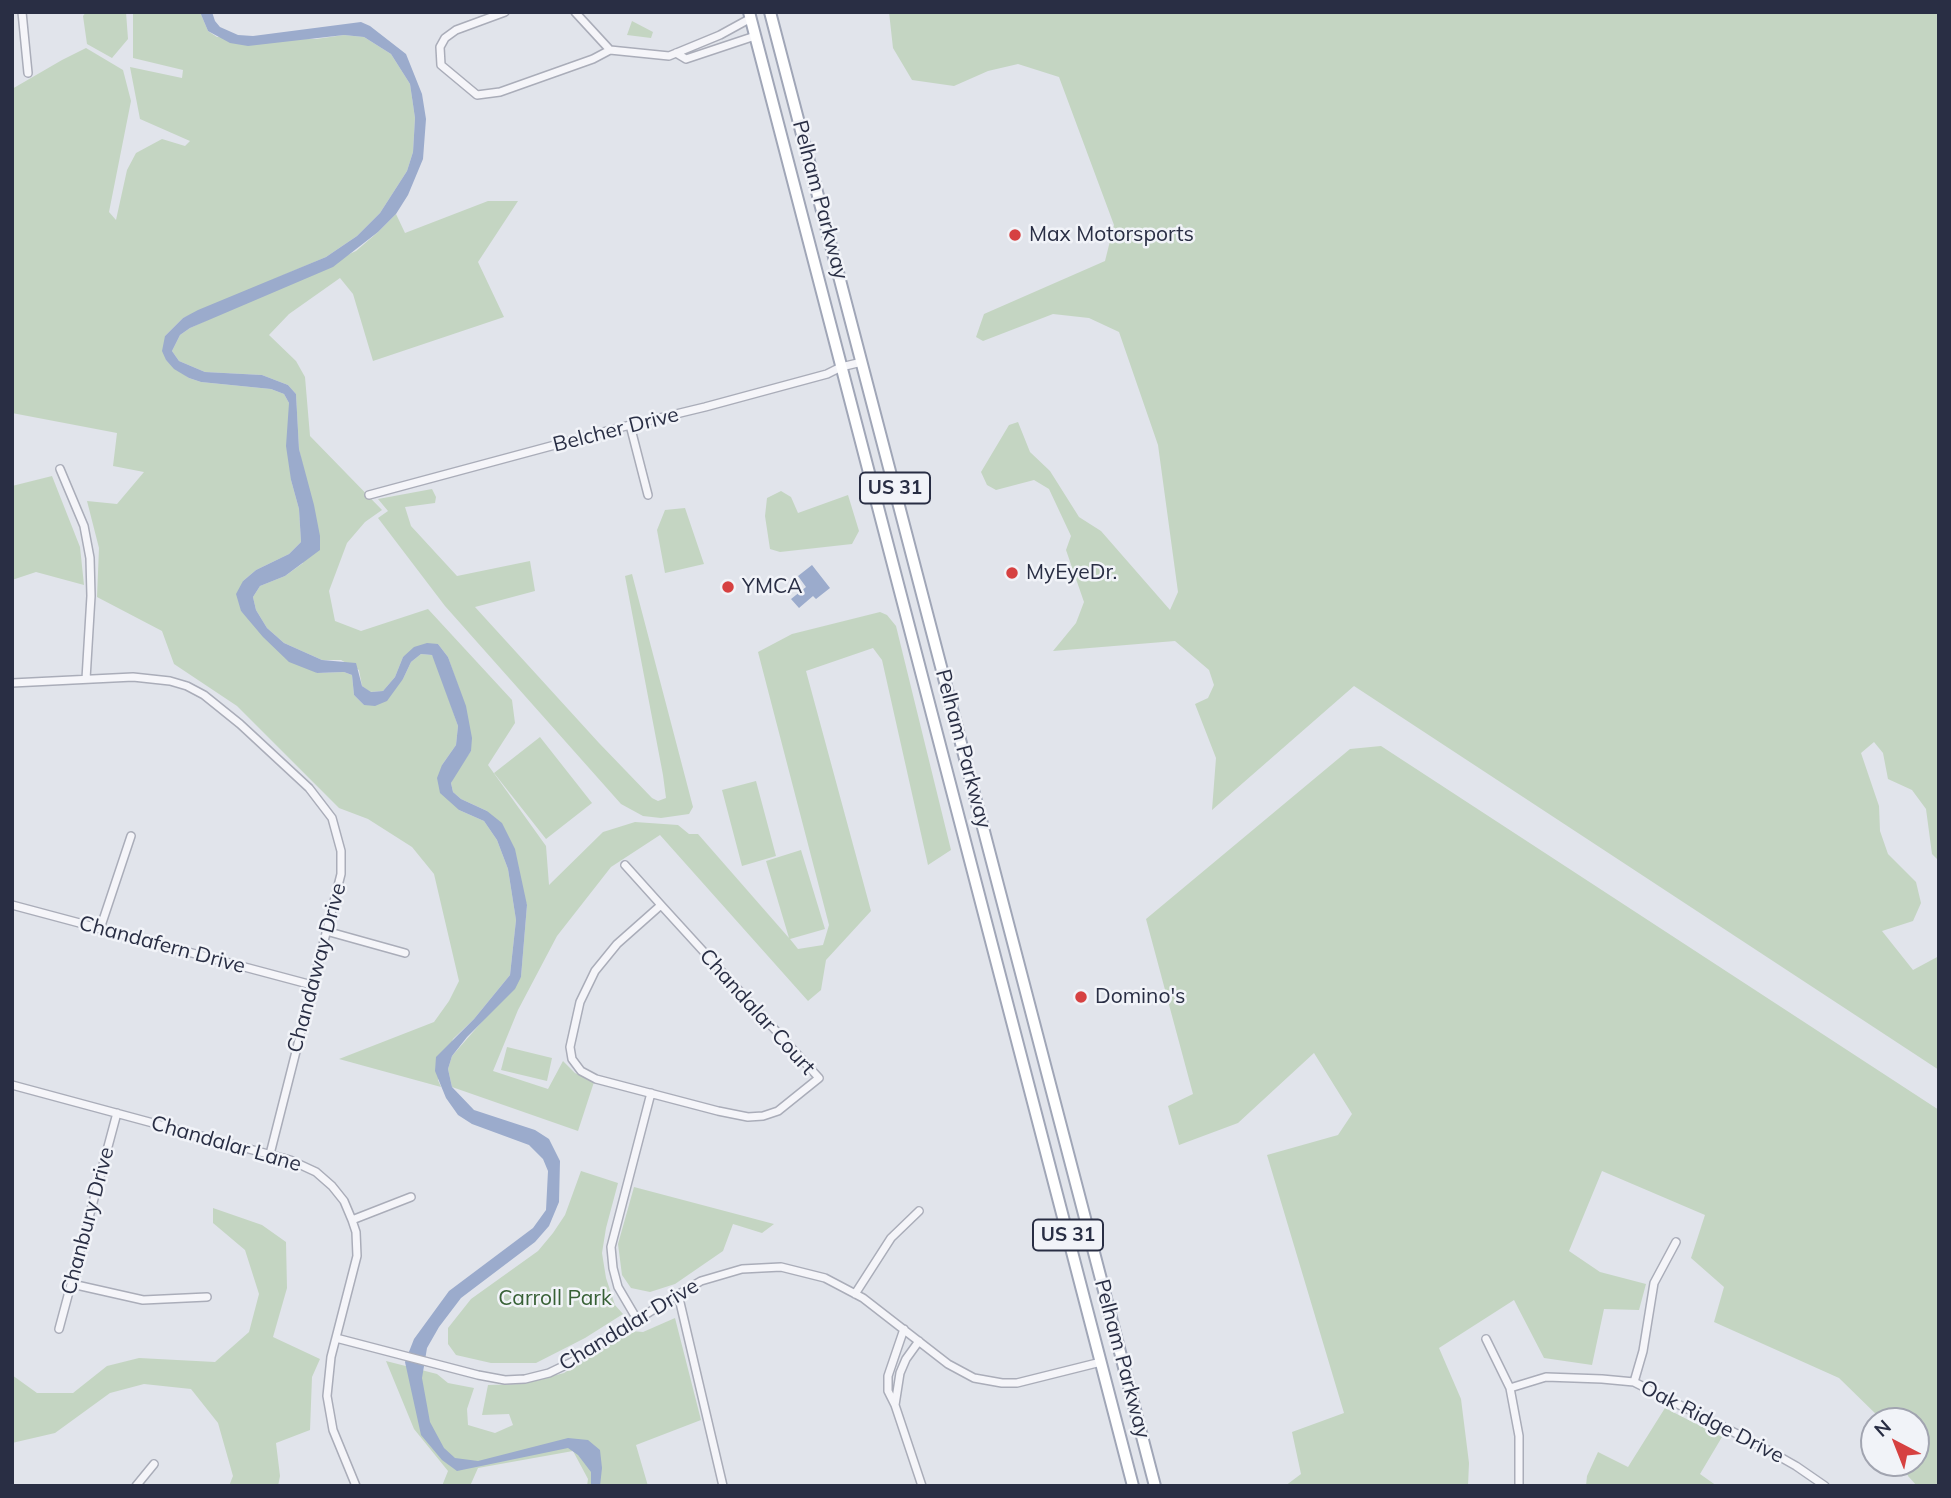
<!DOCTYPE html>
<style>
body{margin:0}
#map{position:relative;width:1951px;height:1498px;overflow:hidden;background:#e1e4eb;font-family:Mulish,sans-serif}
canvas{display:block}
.frame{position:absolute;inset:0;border:14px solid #292e44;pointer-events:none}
.north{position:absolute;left:1860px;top:1407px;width:70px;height:70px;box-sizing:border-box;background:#f1f3f8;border:2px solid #a1a4b0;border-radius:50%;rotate:318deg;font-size:19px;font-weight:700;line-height:28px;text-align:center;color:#292e44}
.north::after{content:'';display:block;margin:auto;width:24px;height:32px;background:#d64141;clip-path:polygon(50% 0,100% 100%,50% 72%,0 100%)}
</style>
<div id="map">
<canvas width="1951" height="1498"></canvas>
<div class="frame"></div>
<div class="north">N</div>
</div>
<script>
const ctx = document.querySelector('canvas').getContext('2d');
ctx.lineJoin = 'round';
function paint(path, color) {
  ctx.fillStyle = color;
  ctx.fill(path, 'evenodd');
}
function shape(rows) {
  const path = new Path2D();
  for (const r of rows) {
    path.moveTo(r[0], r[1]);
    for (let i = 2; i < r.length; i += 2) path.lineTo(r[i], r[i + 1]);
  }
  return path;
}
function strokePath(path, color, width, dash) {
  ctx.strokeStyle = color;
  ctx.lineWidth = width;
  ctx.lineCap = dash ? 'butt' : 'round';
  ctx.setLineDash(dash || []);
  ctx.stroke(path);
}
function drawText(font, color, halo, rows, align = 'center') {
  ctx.font = font + ' Mulish,sans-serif';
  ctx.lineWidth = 5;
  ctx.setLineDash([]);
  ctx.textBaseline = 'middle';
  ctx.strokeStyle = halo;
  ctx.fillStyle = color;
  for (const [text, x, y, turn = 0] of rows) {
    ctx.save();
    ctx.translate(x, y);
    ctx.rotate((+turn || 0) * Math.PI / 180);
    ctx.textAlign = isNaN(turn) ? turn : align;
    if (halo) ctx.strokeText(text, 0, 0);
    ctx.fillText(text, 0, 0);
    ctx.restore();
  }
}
const green = shape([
 [86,12,126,12,128,39,112,58,87,44,83,16],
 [133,12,200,12,208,31,217,37,316,39,344,35,364,37,391,54,410,84,415,118,413,152,407,171,380,213,357,236,326,257,183,318,165,336,166,360,189,378,201,382,271,389,284,394,289,403,291,480,299,509,301,542,289,554,256,570,243,581,241,611,317,673,344,672,352,675,354,695,364,705,403,679,411,662,421,654,432,655,436,662,458,726,456,745,442,765,459,810,484,821,497,840,508,869,516,920,510,975,474,1019,453,1039,438,1080,441,1087,339,1059,434,1022,449,1001,459,981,434,874,412,847,368,819,339,808,237,706,174,664,162,631,97,597,99,548,87,501,117,504,144,472,113,466,117,433,12,413,12,89,62,60,86,48,123,70,131,101,109,212,116,220,127,170,136,153,162,139,185,146,190,141,140,119,130,67,182,78,183,70,133,58],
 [889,12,1939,12,1939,861,1932,854,1926,809,1912,790,1888,779,1883,753,1874,742,1861,753,1879,806,1880,831,1888,854,1916,882,1921,903,1913,921,1882,931,1913,970,1939,956,1939,1070,1354,686,1212,810,1216,758,1195,704,1208,698,1214,685,1209,670,1175,641,1053,651,1076,623,1084,602,1066,550,1071,536,1049,489,1034,480,996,490,987,485,981,472,1009,425,1018,422,1030,452,1050,471,1079,517,1101,531,1170,610,1178,592,1158,445,1119,332,1089,318,1053,314,983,341,976,337,984,314,1105,261,1114,225,1059,77,1018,64,988,71,954,86,912,80,893,48],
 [632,21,653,32,651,38,627,35],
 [488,201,518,201,478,262,504,317,373,361,353,294,340,278,289,314,269,335,296,361,305,377,310,436,382,510,365,522,347,543,329,591,335,621,361,631,428,609,512,700,515,723,488,765,546,846,549,885,603,832,635,822,678,825,689,834,698,834,789,938,766,861,801,850,825,929,790,939,798,949,823,945,829,925,758,652,792,634,880,612,887,615,896,626,951,850,928,865,882,660,873,648,806,671,871,911,826,960,821,990,808,1001,660,835,611,867,557,936,518,1010,493,1071,548,1089,563,1061,575,1073,594,1082,578,1131,452,1087,448,1069,452,1056,521,977,527,905,487,811,461,799,453,792,451,783,455,773,471,751,465,706,448,657,438,644,403,657,395,677,383,691,370,692,362,686,359,670,341,660,322,660,284,643,267,628,256,610,253,597,260,586,285,576,303,563,304,472,299,449,296,394,288,385,262,375,205,372,179,361,172,351,180,335,190,328,356,251,378,232,396,214,405,233],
 [52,476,80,547,84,585,36,572,12,580,12,486],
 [432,489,436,497,435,503,405,507,411,526,457,576,530,561,535,591,475,607,599,743,652,798,658,801,666,798,663,775,625,576,632,574,693,807,689,814,661,818,643,816,621,804,445,606,378,518,388,511,378,499],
 [781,491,791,497,798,513,848,495,859,531,852,544,780,552,770,549,765,516,767,498],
 [685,508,704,564,665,573,657,530,665,510],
 [540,737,592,803,546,839,494,773],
 [1381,746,1939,1110,1939,1486,1917,1486,1908,1476,1904,1463,1916,1463,1916,1421,1883,1421,1839,1378,1714,1322,1724,1287,1691,1258,1705,1215,1602,1171,1569,1251,1600,1272,1646,1284,1639,1310,1604,1309,1592,1365,1544,1358,1514,1300,1439,1348,1461,1399,1469,1463,1468,1486,1285,1486,1301,1474,1292,1432,1344,1413,1267,1155,1338,1135,1352,1114,1314,1053,1238,1123,1179,1145,1168,1106,1193,1094,1146,919,1350,749],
 [756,781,776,856,742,866,722,790],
 [507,1047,552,1058,547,1081,501,1070],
 [581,1171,618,1183,606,1228,602,1253,606,1278,615,1305,623,1314,585,1338,536,1363,491,1363,456,1355,448,1344,448,1328,471,1299,538,1251,553,1233,565,1215],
 [634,1187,774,1224,762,1233,733,1224,723,1251,675,1284,650,1292,631,1288,622,1275,618,1244],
 [213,1208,262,1225,286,1242,287,1288,273,1337,320,1359,312,1377,310,1430,276,1443,280,1476,278,1486,229,1486,233,1476,218,1423,191,1389,144,1384,110,1393,55,1433,12,1443,12,1375,37,1393,73,1393,107,1366,139,1358,215,1362,249,1332,259,1294,245,1250,213,1223],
 [675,1318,701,1420,636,1445,648,1486,587,1486,588,1479,573,1451,478,1468,470,1486,442,1486,448,1471,414,1429,386,1361,437,1374,448,1383,474,1388,467,1409,468,1425,495,1433,513,1425,509,1414,482,1415,488,1385,522,1384,564,1373,631,1331,643,1332],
 [1665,1408,1722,1437,1700,1474,1717,1486,1586,1486,1587,1476,1598,1452,1628,1467]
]);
const water = shape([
 [200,12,212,12,215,21,220,27,238,35,253,36,361,22,370,26,406,54,422,94,426,119,423,159,408,195,396,214,378,232,333,267,190,328,180,335,172,351,179,361,205,372,262,375,288,385,296,394,299,449,314,505,320,536,320,550,285,576,260,586,253,597,256,610,267,628,284,643,322,660,356,663,362,686,371,692,383,691,395,677,403,657,414,647,427,643,438,644,448,657,466,706,472,738,471,751,451,783,453,792,461,799,487,811,502,823,515,849,527,905,521,977,515,989,467,1037,452,1056,448,1069,452,1087,474,1110,535,1130,549,1139,560,1161,559,1202,549,1226,535,1242,461,1298,439,1327,427,1348,422,1378,430,1422,444,1448,455,1458,478,1461,568,1438,588,1440,600,1450,602,1468,600,1486,591,1486,591,1472,578,1455,568,1448,457,1471,442,1460,421,1435,405,1362,414,1339,449,1291,533,1228,546,1210,548,1171,543,1159,529,1145,472,1124,458,1115,446,1098,435,1071,436,1057,474,1019,510,975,516,920,508,869,497,840,484,821,459,810,440,793,437,778,442,765,456,745,458,726,432,655,421,654,411,662,403,679,387,701,375,706,364,705,354,695,352,675,344,672,317,673,289,662,263,637,241,611,236,594,243,581,256,570,289,554,301,542,299,509,291,480,286,446,289,403,284,394,271,389,201,382,189,378,174,369,166,360,162,351,165,336,183,318,198,310,326,257,357,236,380,213,407,171,413,152,415,118,410,84,391,54,364,37,344,35,248,46,230,43,208,31],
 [812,565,830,588,816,599,813,596,799,608,791,599,806,587,798,576]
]);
const minor = shape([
 [22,12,28,73],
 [505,12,456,30,445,38,440,47,441,65,477,95,500,92,593,59,610,50],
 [575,12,610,50,669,56,720,35,751,18],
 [676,53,686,59,755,36],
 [630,425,648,495],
 [60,469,84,526,90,558,91,596,86,679],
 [369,495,618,428,705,407,827,374,841,367,862,362],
 [12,683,133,677,170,681,187,686,204,695,240,724,309,788,332,818,341,851,341,874,270,1154],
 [625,865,661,905],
 [12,905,312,985],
 [661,905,819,1078,778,1111,763,1116,748,1117,718,1111,596,1079,581,1071,572,1059,570,1047,580,1002,595,971,617,944,661,905],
 [100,929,131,836],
 [326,931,405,953],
 [12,1085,290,1160,316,1172,332,1186,344,1201,352,1220,356,1232,357,1256,331,1357,327,1396,333,1430,356,1486],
 [352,1220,411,1197],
 [72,1284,143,1300,207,1297],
 [678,1294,723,1486],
 [855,1294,891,1238,919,1211],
 [638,1321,618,1287,613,1268,611,1247,651,1093],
 [59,1329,117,1113],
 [904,1329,888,1376,888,1391,895,1405,900,1373,906,1359,919,1341],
 [336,1338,478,1375,505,1380,525,1379,549,1373,572,1362,662,1304,701,1281,742,1269,781,1267,825,1278,863,1298,948,1364,974,1378,1002,1383,1017,1383,1101,1362],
 [1486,1339,1510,1388,1519,1436,1519,1486],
 [1634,1382,1643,1351,1654,1283,1676,1242],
 [1510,1388,1546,1377,1602,1379,1634,1382,1759,1445,1796,1466,1825,1486],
 [895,1405,922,1486],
 [136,1486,154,1464]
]);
const primary = shape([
 [749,12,1133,1486],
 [770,12,1155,1486]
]);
const markers = [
 [1015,235,7,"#d64141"],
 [1012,573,7,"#d64141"],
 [728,587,7,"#d64141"],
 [1081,997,7,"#d64141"]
];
const shields = [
 [895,488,70],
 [1068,1235,70]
];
const shieldNames = [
 ["US 31",895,488],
 ["US 31",1068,1235]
];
const streetNames = [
 ["Pelham Parkway",820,200,75],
 ["Belcher Drive",616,430,-14],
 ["Pelham Parkway",963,749,75],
 ["Chandafern Drive",162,945,15],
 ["Chandaway Drive",317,968,-75],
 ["Chandalar Court",757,1012,48],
 ["Chandalar Lane",226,1144,16],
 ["Chanbury Drive",88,1221,-75],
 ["Chandalar Drive",629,1325,-31],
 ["Pelham Parkway",1122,1359,75],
 ["Oak Ridge Drive",1712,1422,27]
];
const poiNames = [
 ["Max Motorsports",1029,235],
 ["MyEyeDr.",1026,573],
 ["YMCA",742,587],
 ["Domino's",1095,997]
];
const parkNames = [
 ["Carroll Park",555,1299]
];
paint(green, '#c4d5c2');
paint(water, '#9babcc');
strokePath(minor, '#aaadb9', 10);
strokePath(primary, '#a0a6b7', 14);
strokePath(minor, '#f5f5f9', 7);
strokePath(primary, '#fff', 10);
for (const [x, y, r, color] of markers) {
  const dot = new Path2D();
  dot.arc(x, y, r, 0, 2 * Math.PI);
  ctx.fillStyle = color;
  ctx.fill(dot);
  strokePath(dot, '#f1f3f8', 2.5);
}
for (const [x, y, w] of shields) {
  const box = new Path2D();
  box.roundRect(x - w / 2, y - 15.5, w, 31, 5);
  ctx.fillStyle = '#f1f3f8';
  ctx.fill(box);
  strokePath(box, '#292e44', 2);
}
drawText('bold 19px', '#292e44', null, shieldNames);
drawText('21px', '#292e44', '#f1f3f8', streetNames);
drawText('21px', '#292e44', '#f1f3f8', poiNames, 'left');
drawText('21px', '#376035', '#f1f3f8', parkNames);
</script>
